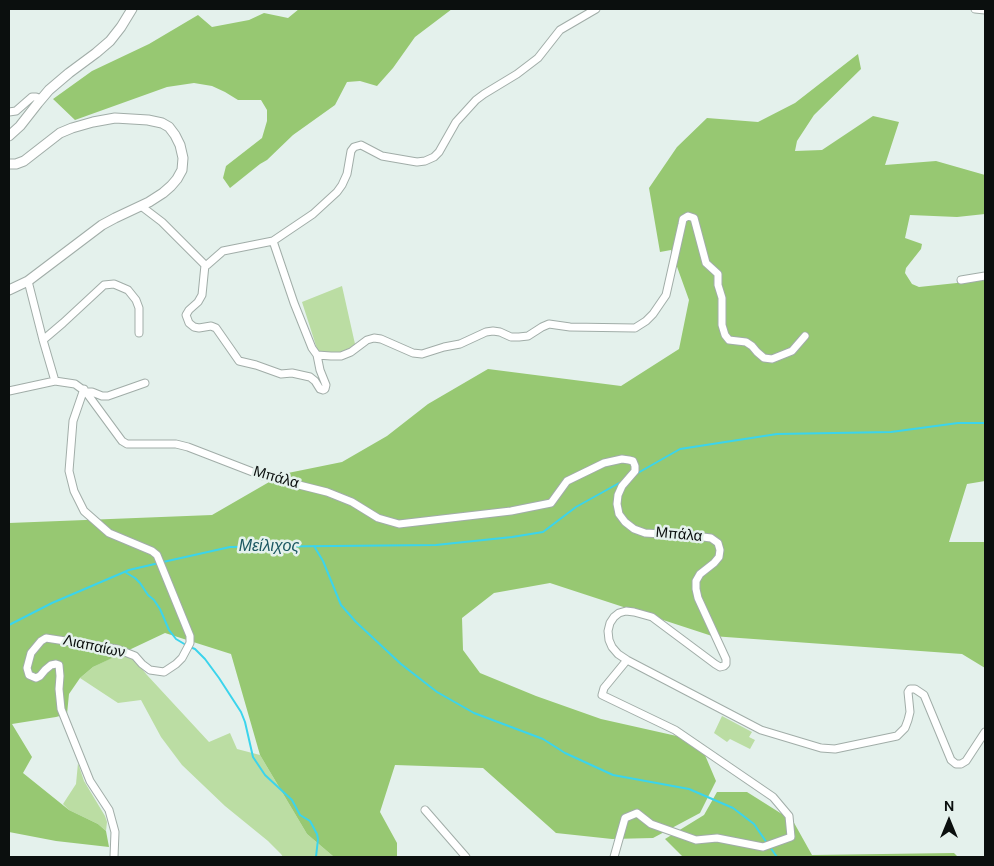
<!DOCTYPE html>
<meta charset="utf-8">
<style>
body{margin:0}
#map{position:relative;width:994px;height:866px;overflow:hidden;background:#e4f1ec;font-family:"DM Sans",sans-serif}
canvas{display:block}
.frame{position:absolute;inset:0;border:10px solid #0b0f0e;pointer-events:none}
.north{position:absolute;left:924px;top:796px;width:50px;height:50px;-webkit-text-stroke:4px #e4f1ec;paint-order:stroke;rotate:0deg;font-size:14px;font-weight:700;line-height:20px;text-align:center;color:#0b0f0e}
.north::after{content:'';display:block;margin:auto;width:18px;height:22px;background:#0b0f0e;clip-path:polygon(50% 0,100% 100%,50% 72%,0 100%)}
</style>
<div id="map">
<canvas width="994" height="866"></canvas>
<div class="frame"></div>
<div class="north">N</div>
</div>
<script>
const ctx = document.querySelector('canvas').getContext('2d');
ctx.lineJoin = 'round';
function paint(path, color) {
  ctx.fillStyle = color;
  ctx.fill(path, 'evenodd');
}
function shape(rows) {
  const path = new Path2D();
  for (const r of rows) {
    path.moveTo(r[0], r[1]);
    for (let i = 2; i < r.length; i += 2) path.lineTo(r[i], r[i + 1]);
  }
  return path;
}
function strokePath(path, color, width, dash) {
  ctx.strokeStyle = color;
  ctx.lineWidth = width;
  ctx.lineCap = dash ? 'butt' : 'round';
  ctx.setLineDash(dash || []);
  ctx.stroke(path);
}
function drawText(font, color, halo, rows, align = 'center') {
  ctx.font = font + ' "DM Sans",sans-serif';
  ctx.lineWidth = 5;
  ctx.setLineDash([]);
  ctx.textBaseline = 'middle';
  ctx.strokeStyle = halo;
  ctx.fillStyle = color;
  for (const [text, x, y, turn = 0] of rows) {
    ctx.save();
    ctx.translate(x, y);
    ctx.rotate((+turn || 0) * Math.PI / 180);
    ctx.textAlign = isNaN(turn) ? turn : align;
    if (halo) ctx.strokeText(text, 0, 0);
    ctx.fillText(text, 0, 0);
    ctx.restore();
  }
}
const green = shape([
 [342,286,355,344,344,353,318,352,302,302],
 [121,653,133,658,147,675,209,742,230,733,237,749,260,755,307,834,334,857,283,857,281,854,268,841,225,806,182,765,161,737,141,700,118,703,80,678,93,667],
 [722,716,752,732,749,737,755,740,750,749,730,739,727,742,714,733],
 [78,763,84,781,105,816,107,822,106,831,98,824,69,810,63,804,76,784]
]);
const forest = shape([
 [299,9,452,9,415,37,393,68,377,86,360,81,347,82,335,105,293,135,267,160,260,164,230,188,223,178,226,166,262,138,267,121,267,110,261,100,238,100,225,92,212,86,194,83,167,87,75,120,53,99,92,71,149,44,198,15,212,27,249,20,264,13,288,18],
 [858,54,861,69,814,115,797,141,795,151,822,150,873,116,899,122,885,165,936,161,985,175,985,214,957,217,910,215,905,238,922,244,921,249,906,268,905,273,912,284,919,287,985,280,985,481,967,484,949,542,985,542,985,668,962,654,712,636,550,583,494,593,462,618,463,650,480,673,536,696,601,719,699,741,716,781,700,813,653,838,612,839,556,833,483,768,395,765,380,812,397,843,397,857,334,857,307,834,260,755,231,654,165,633,93,667,80,678,69,694,67,714,56,717,12,724,32,757,23,773,69,810,98,824,106,831,109,847,56,841,9,832,9,523,212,515,283,474,342,462,387,436,428,404,488,369,621,386,679,349,689,300,671,250,660,252,649,188,677,147,707,118,758,122,795,103],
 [717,792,747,792,793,821,812,855,954,853,958,857,683,857,665,839,704,815]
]);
const stream = shape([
 [636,474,680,449,777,434,891,432,958,423,985,423],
 [314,546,323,561,341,605,356,622,401,664,437,692,474,713,543,739,565,753,613,775,689,789,733,808,754,824,767,843],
 [163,562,230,547,436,545,512,537,543,532,576,507,621,482],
 [125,572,135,578,140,583,148,595,154,600,160,609,169,630,176,639,186,645],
 [9,625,52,603,129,570,159,563],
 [190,647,195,649,205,659,219,678,241,712,245,722,253,757,265,775,292,800,300,815,310,821,317,834,318,839,316,857],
 [770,847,777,857]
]);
const minor = shape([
 [975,9,985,10],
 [9,112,16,111,32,97,36,97,41,99],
 [141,206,162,222,205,265,207,265,223,251,273,241,294,303,312,348,317,355,320,370,326,385,325,389,323,390,320,389,315,381,310,377,292,373,281,374,256,365,239,361,216,328,211,326,199,328,194,327,189,323,186,315,189,310,198,302,202,295,205,265],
 [273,241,313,214,337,192,342,185,347,174,351,151,354,147,361,145,382,156,411,161,417,162,425,161,434,157,439,152,456,122,476,100,484,94,517,74,538,58,560,30,596,9],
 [961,280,985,276],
 [28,281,43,340,55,381],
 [43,340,63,323,104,285,114,284,128,290,136,300,139,308,139,333],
 [317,355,331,356,341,356,351,352,367,340,374,338,381,339,413,353,422,354,444,347,460,344,486,332,493,331,500,332,511,337,519,337,528,336,542,327,549,324,570,327,635,328,646,321,653,314,666,295,682,224,683,219,688,216,694,218,706,263,718,274,718,285,722,298,722,325,725,335,729,340,746,342,752,346,757,352,764,358,772,359,792,351,805,336],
 [84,389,73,421,69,471,74,491,84,511,109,533,152,551,157,555,190,636,190,643,182,658,176,664,164,672,150,670,142,664,135,656,117,649,46,638,41,641,31,653,27,668,29,675,36,678,40,676,45,670,51,665,56,664,59,665,60,676,59,689,61,709,90,781,109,810,115,832,114,857],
 [9,391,55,381,75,384,86,392,122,441,127,444,176,444,188,447,263,476,327,492,352,502,378,518,399,524,511,511,551,503,567,481,604,463,622,459,629,460,633,461,635,466,635,471,622,486,618,495,617,504,619,514,625,522,634,529,645,533,695,536,711,538,718,543,720,550,719,557,714,563,700,574,696,581,696,589,698,598,726,659,726,664,724,666,720,667,715,664,652,617,634,612,626,611,619,613,614,617,610,623,608,631,609,640,612,647,618,654,627,660,761,730,821,748,835,749,897,736,905,728,908,720,910,712,908,692,910,689,915,689,924,695,951,760,956,764,961,764,966,761,985,732],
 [86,392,92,392,102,396,108,396,145,383],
 [425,810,466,857],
 [614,857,625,818,637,813,651,824,696,840,717,838,763,847,791,837,789,816,773,797,675,730,602,695,604,688,627,660]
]);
const tertiary = shape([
 [9,136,20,126,38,103,49,90,69,73,96,53,110,41,121,27,132,9],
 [9,164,16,164,24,161,60,133,72,128,93,122,115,118,148,120,162,123,169,127,175,135,180,145,183,158,182,170,177,179,171,186,163,193,149,202,115,218,102,225,28,281,9,290]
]);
const streetNames = [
 ["Μπάλα",276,478,16],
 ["Μπάλα",679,535,5],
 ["Λιαπαίων",94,647,12]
];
const waterNames = [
 ["Μείλιχος",269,547]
];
paint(green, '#bbdda3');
paint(forest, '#97c872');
strokePath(stream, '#3bd4ec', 2);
strokePath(minor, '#a1ada8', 9);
strokePath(tertiary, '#a1ada8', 11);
strokePath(minor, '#fff', 7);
strokePath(tertiary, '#fff', 9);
drawText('15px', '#0b0f0e', '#e4f1ec', streetNames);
drawText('italic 16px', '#1a5761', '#e4f1ec', waterNames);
</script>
